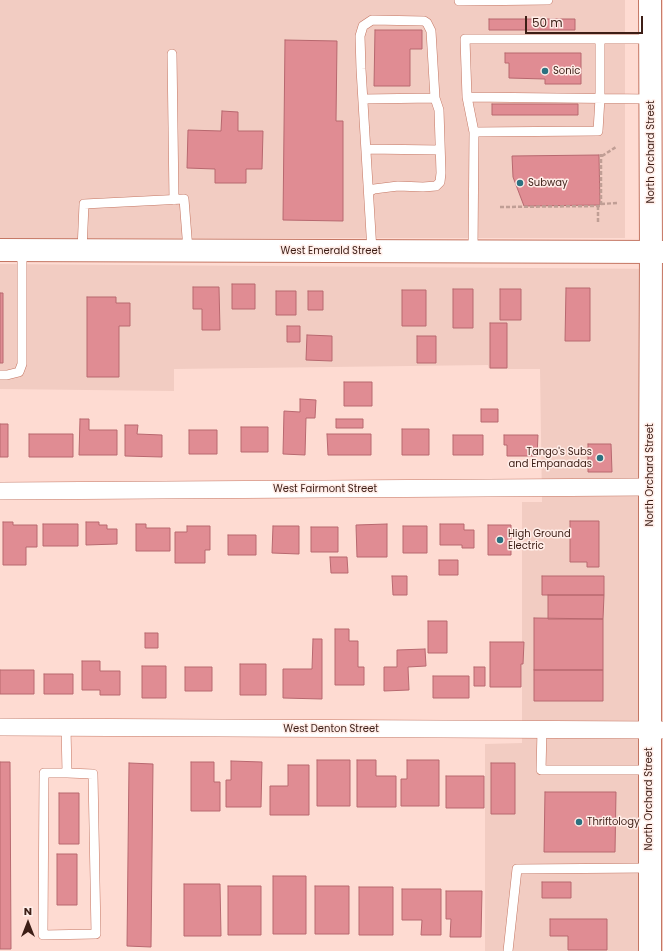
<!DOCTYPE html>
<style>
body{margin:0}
#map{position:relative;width:663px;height:951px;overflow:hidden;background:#fedbd2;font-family:Poppins,sans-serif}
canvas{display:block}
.north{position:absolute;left:8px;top:903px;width:40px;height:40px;-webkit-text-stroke:3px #ffede8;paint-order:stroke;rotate:0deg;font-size:11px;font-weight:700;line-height:16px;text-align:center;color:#3d1e16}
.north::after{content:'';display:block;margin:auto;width:14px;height:18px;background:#3d1e16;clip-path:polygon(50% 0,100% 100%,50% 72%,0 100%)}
.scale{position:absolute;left:525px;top:16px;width:118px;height:18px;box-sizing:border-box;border:2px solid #3d1e16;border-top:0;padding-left:5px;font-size:12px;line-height:14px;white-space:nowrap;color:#3d1e16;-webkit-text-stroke:3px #ffede8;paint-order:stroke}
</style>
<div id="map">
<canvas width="663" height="951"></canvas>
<div class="north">N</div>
<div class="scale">50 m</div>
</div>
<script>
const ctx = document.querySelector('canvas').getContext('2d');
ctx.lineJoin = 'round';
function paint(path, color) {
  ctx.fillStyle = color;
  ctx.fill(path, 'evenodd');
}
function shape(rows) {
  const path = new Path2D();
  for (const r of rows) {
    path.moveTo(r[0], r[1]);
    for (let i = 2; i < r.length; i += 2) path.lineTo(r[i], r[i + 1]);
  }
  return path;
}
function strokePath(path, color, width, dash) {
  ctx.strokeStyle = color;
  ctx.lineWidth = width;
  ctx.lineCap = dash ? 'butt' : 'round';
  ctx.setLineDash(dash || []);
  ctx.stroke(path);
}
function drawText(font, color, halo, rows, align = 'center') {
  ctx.font = font + ' Poppins,sans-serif';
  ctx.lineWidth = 3;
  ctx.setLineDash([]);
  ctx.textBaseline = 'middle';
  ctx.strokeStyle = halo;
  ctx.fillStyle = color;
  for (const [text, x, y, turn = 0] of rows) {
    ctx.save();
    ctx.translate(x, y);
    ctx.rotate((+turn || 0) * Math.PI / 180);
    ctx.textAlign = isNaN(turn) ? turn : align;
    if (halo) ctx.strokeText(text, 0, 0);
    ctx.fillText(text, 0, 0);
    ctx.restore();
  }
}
const built = shape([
 [0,0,625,0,625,238,0,238],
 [0,264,663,269,663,951,485,951,485,744,522,743,522,502,542,502,540,369,489,369,488,365,174,369,174,391,0,389]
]);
const building = shape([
 [489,19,575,19,575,30,489,30,489,19],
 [375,30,422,30,422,49,410,49,410,86,374,86,375,30],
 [285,40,337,41,336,121,343,121,343,221,283,220,285,40],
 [505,53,581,53,581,84,545,84,545,79,509,78,509,63,505,63,505,53],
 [492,104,578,104,578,115,492,115,492,104],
 [222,111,238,112,238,131,263,131,262,169,246,169,246,183,215,183,215,169,187,168,188,130,221,131,222,111],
 [599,155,600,205,524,206,513,177,512,156,599,155],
 [232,284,255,284,255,309,232,309,232,284],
 [193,287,219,287,220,330,202,330,202,309,193,309,193,287],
 [566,288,590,288,590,341,565,341,566,288],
 [453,289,473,289,473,328,453,328,453,289],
 [500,289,521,289,521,320,500,320,500,289],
 [402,290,426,290,426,326,402,326,402,290],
 [276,291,296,291,296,315,276,315,276,291],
 [308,291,323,291,323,310,308,310,308,291],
 [0,293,3,293,3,363,0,363,0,293],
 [87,297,116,297,116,303,130,303,130,326,119,326,119,377,87,377,87,297],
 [490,323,507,323,507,368,490,368,490,323],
 [287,326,300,326,300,342,287,342,287,326],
 [307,335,332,336,332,361,306,360,307,335],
 [417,336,436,336,436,363,417,363,417,336],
 [344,382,372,382,372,406,344,406,344,382],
 [300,399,316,400,315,418,306,418,305,455,283,454,284,411,300,412,300,399],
 [481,409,498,409,498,422,481,422,481,409],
 [80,419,89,419,89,430,117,430,117,455,79,455,80,419],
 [336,419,363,419,363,428,336,428,336,419],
 [0,424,8,424,8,457,0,457,0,424],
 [125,425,138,425,137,434,162,435,162,457,125,456,125,425],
 [241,427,268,427,268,452,241,452,241,427],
 [402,429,429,429,429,455,402,455,402,429],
 [189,430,217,430,217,454,189,454,189,430],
 [29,434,73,434,73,457,29,457,29,434],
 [327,434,371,434,371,455,328,455,327,434],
 [453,435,483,435,483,455,453,455,453,435],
 [504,435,538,435,537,456,507,456,507,445,504,445,504,435],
 [588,444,611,444,612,472,588,472,588,444],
 [570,521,599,521,599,567,587,567,587,562,570,562,570,521],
 [3,522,13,522,13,525,37,525,37,547,26,547,26,565,3,565,3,522],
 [86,522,99,522,99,525,107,525,107,529,117,529,117,544,86,545,86,522],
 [43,524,78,524,78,546,43,546,43,524],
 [136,524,146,524,146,528,170,528,170,551,136,551,136,524],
 [387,524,387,557,357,557,356,525,387,524],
 [440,524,464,524,464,530,474,530,474,548,462,548,462,545,440,545,440,524],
 [488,525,511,525,511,555,488,555,488,525],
 [187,526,210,526,210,550,205,550,205,563,175,563,175,532,187,532,187,526],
 [273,526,299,526,299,554,272,553,273,526],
 [403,526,427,526,427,553,403,553,403,526],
 [311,527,338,527,338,552,311,552,311,527],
 [228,535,256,535,256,555,228,555,228,535],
 [330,557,347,557,348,573,331,573,330,557],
 [439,560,458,560,458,575,439,575,439,560],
 [392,576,407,576,407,595,393,595,392,576],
 [542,576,604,576,604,595,542,595,542,576],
 [548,595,604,595,603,619,548,619,548,595],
 [534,618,603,619,603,670,534,670,534,618],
 [428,621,447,621,447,653,428,653,428,621],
 [335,629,349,629,349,641,358,641,358,667,364,667,364,685,335,685,335,629],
 [145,633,158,633,158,648,145,648,145,633],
 [313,639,322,639,322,699,283,698,283,669,312,669,313,639],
 [490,642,524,642,523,664,521,664,521,687,490,687,490,642],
 [425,649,426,666,408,667,409,690,384,691,384,667,397,667,397,650,425,649],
 [82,661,100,661,100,671,120,671,120,695,100,695,100,690,82,690,82,661],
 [240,664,266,664,266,695,240,695,240,664],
 [142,666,166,666,166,698,142,698,142,666],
 [185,667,212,667,212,691,185,691,185,667],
 [474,667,485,667,485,686,474,686,474,667],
 [0,670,34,670,34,694,0,694,0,670],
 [534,670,603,670,603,701,534,701,534,670],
 [44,674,73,674,73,694,44,694,44,674],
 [433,676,469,676,469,698,433,698,433,676],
 [317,760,350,760,350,806,317,806,317,760],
 [357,760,376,760,376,776,396,776,396,807,357,807,357,760],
 [407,760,439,760,439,806,401,806,401,779,407,779,407,760],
 [231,761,262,762,261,807,226,807,226,780,231,780,231,761],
 [0,762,10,762,11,949,0,949,0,762],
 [191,762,214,762,214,782,220,782,220,811,191,811,191,762],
 [129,763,153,764,151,947,127,946,129,763],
 [491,763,515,763,515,814,491,814,491,763],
 [288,765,309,765,309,815,270,815,270,786,288,786,288,765],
 [446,776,484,776,484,808,446,808,446,776],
 [545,792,616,792,615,852,544,852,545,792],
 [59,793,79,793,79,844,59,844,59,793],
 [57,854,77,854,77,905,57,905,57,854],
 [273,876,306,876,306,934,273,934,273,876],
 [542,882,571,882,571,898,542,898,542,882],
 [184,884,220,884,221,936,184,936,184,884],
 [228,886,261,886,261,935,228,935,228,886],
 [315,886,349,886,349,934,315,934,315,886],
 [359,887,393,887,393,935,359,935,359,887],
 [402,889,441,889,441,935,421,935,422,920,402,920,402,889],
 [446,891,482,891,481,937,450,937,451,919,446,919,446,891],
 [550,919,607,919,607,950,568,950,568,936,550,936,550,919]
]);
const path = shape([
 [602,156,616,147],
 [601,204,617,203],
 [598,206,598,223],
 [500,207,601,206,601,154]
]);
const service = shape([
 [459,1,548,0],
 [650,39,465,39,467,97,650,99],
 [172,54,174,200],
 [467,97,474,132,473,251],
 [363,99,435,98],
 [474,132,598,131,600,98,600,39],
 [366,149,440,150],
 [369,192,374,189,398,186,423,187,436,186,440,182,441,173,439,110,435,98,431,31,427,23,424,21,372,20,363,26,360,36,361,69,372,251],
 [82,250,84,204,184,199,188,250],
 [0,375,7,375,19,372,22,364,22,250],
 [66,727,67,773,44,773,43,935,96,934,93,774,67,773],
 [542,730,541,770,649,770],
 [508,951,517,869,650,868]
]);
const minor = shape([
 [0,491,650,487],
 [0,727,663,730]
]);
const tertiary = shape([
 [0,250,663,252]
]);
const secondary = shape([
 [650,951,650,487,651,252,650,0]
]);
const markers = [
 [545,71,4,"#2c7180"],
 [520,183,4,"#2c7180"],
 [600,458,4,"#2c7180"],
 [500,540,4,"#2c7180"],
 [579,822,4,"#2c7180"]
];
const poiNames = [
 ["Sonic",553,71],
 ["Subway",528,183],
 ["Tango's Subs",592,452,"right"],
 ["and Empanadas",592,464,"right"],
 ["High Ground",508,534],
 ["Electric",508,546],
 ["Thriftology",587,822]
];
const streetNames = [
 ["North Orchard Street",651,152,-90],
 ["West Emerald Street",331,251],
 ["North Orchard Street",650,475,-90],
 ["West Fairmont Street",325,489],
 ["West Denton Street",331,729],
 ["North Orchard Street",649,799,-90]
];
paint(built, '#f2ccc2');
paint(building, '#e08c93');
strokePath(building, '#b8686f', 1);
strokePath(service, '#c47663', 10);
strokePath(minor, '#c47663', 18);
strokePath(tertiary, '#c47663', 24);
strokePath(secondary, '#c47663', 24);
strokePath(path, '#c09e95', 2.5, [4, 2]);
strokePath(service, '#fff', 9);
strokePath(minor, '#fff', 17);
strokePath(tertiary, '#fff', 22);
strokePath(secondary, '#fff', 22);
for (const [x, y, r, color] of markers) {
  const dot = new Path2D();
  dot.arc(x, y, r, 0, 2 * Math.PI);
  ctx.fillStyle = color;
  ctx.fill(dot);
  strokePath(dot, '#ffede8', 1.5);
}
drawText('10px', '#3d1e16', '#ffede8', poiNames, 'left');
drawText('10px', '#3d1e16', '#ffede8', streetNames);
</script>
